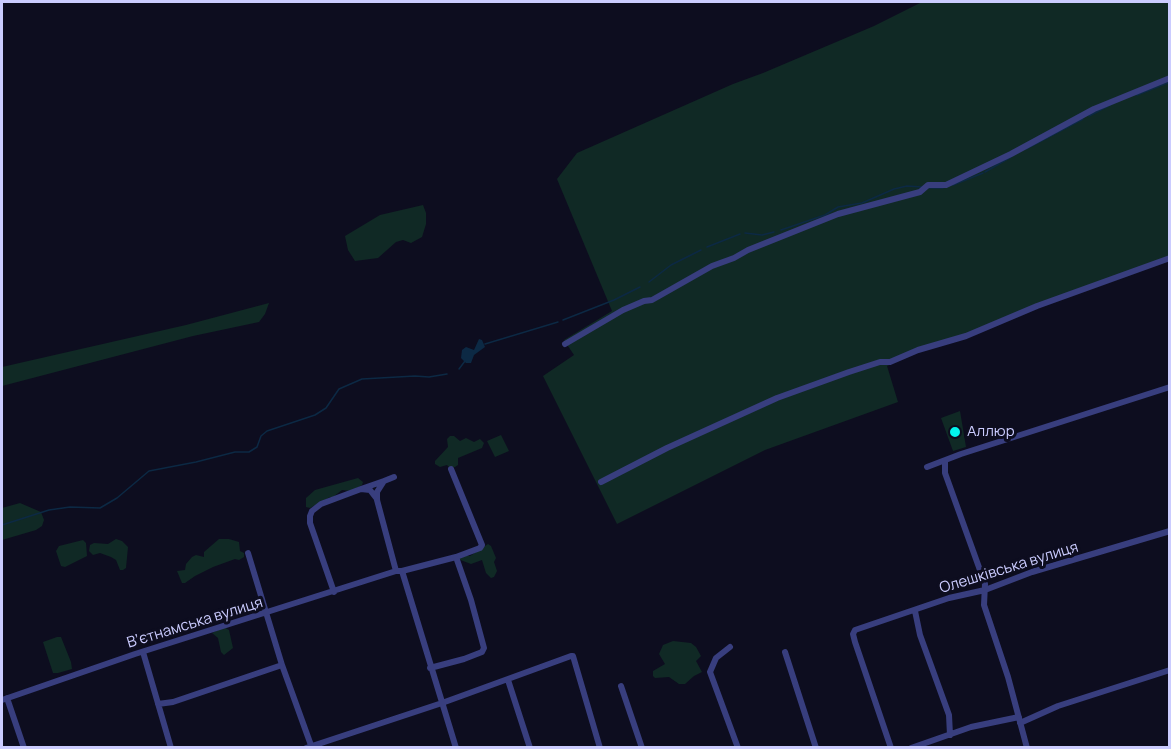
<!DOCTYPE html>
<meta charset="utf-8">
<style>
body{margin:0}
#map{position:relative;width:1171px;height:749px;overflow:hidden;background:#0d0d1f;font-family:Manrope,sans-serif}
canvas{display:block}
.frame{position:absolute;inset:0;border:3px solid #cbccff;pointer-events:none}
</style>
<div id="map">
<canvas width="1171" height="749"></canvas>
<div class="frame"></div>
</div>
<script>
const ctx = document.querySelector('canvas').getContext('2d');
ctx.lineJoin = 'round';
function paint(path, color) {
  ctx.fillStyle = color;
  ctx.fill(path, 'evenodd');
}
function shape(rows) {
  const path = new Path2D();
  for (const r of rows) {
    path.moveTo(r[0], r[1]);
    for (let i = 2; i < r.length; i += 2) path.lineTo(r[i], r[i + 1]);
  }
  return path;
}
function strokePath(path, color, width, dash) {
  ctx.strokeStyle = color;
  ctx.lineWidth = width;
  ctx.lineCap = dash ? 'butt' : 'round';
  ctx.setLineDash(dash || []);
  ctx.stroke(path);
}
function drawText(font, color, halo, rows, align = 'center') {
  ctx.font = font + ' Manrope,sans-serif';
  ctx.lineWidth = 6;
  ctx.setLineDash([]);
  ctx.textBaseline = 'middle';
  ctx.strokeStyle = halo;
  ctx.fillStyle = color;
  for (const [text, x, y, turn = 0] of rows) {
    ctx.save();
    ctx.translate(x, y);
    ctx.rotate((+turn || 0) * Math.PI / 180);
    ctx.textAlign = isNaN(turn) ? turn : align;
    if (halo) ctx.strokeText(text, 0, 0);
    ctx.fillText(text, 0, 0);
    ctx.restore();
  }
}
const green = shape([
 [922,2,1169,2,1169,261,937,344,887,366,898,402,765,450,617,524,543,376,574,355,564,340,612,311,557,179,577,153,733,84,763,73,874,26],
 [423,205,426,213,426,224,422,237,411,243,403,240,396,242,378,258,355,261,348,250,345,236,380,215],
 [269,303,265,314,259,322,193,336,2,386,2,367,186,325],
 [960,411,966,447,953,451,941,418],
 [501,435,509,451,495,457,487,441],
 [450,436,454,436,460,441,466,438,474,442,480,439,484,443,482,448,458,458,458,465,455,467,450,468,447,465,440,467,435,464,435,461,448,447,447,439],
 [358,478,363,482,362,485,351,491,342,490,333,497,330,497,310,508,306,507,306,498,315,490],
 [20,503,41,512,44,520,42,526,36,530,2,540,2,508],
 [116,539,122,541,128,547,126,568,123,570,120,570,116,560,111,557,100,553,93,555,89,551,90,545,94,543,108,544],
 [219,539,229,539,239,542,240,551,244,553,244,557,239,560,235,559,213,567,195,576,185,583,182,583,177,571,185,570,186,564,192,557,196,555,204,557,204,552],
 [83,540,86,543,87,556,65,567,61,566,56,551,59,546],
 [488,544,491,546,496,558,494,562,497,571,494,577,491,578,486,573,482,560,471,564,458,559,464,555,470,556],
 [224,627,229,630,233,648,224,655,221,652,218,638,212,633],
 [57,637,61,637,71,662,72,669,58,673,53,673,43,642],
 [673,641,691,643,696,647,701,656,696,661,702,672,694,676,685,684,679,684,669,677,655,678,653,676,653,671,665,664,659,654,663,645]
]);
const water = shape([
 [479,339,482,340,485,347,474,355,471,363,466,363,461,358,462,350,466,347,474,350]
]);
const stream = shape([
 [1137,95,1170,82],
 [1089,116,1110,105],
 [1026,149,1083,119],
 [985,172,1011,157],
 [953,185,983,173],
 [929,188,943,188],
 [781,230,825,215,838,207,862,203,894,189,907,186,922,187],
 [745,233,762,235,774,232],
 [707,247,740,234],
 [649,282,671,265,701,250],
 [563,320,614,300,640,287],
 [485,344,558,322],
 [459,369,465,361],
 [2,525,49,510,70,507,100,508,117,498,149,471,196,462,235,452,249,452,257,447,261,436,267,431,315,415,326,408,339,389,362,379,415,376,429,377,447,374]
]);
const street = shape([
 [565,344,623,310,644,301,652,300,712,266,734,258,748,250,838,214,920,192,928,185,946,185,1011,154,1094,109,1170,78],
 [945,461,945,473,985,584,984,605,1008,677,1027,748],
 [927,467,961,454,1170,387],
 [394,477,384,481,377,492,377,500,396,571,402,571,456,748],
 [601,482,667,448,777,398,849,372,880,362,890,362,918,350,966,336,1037,306,1170,258],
 [377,499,370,490,361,489,384,481],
 [248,553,282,665,312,748],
 [402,571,456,557,480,548,482,545,451,469],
 [334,592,310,523,310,516,312,511,321,504,361,489],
 [915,611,920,635,949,715,950,735],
 [730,647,716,658,710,672,738,748],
 [143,652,171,748],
 [785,652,816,748],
 [430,668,464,659,482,652,484,648,471,600,456,557],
 [508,680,530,748],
 [621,686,642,748],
 [7,698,24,748],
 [2,700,135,654,396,571],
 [158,704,173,702,282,665],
 [1020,723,1058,706,1170,670],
 [306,748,442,703,571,656,573,656,600,748],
 [891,748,855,642,853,634,855,630,949,598,985,590,1032,572,1170,531],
 [911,748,971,727,1019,717]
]);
const markers = [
 [955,432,6,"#02f4ed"]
];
const poiNames = [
 ["Аллюр",967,432]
];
const streetNames = [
 ["Олешківська вулиця",1009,568,-17],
 ["Вʼєтнамська вулиця",195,623,-17]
];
paint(green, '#102925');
paint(water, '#0c2944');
strokePath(stream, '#0c2944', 1.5);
strokePath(street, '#383e7e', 6);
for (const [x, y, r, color] of markers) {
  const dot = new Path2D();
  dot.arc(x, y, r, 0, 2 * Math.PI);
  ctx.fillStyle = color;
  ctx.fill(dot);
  strokePath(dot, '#0d0d1f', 2);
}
drawText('15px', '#cbccff', '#0d0d1f', poiNames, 'left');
drawText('15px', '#cbccff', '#0d0d1f', streetNames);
</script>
